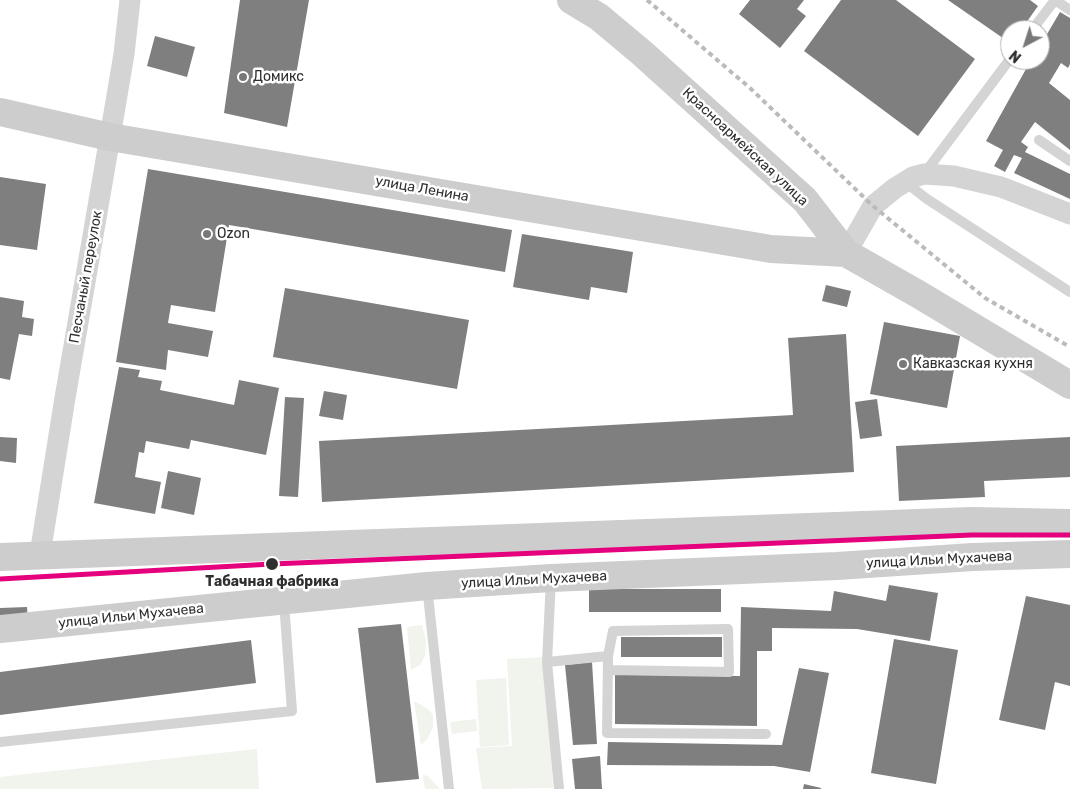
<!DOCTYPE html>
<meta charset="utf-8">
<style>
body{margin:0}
#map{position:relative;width:1070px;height:789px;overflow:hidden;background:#fff;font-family:Rubik,sans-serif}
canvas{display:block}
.north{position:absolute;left:1000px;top:20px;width:50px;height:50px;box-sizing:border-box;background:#fff;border:1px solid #acacac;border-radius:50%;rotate:220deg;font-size:14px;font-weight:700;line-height:20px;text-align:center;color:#2f2f2f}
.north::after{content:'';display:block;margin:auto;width:18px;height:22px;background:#787878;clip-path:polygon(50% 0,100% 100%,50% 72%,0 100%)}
</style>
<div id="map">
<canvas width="1070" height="789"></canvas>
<div class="north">N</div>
</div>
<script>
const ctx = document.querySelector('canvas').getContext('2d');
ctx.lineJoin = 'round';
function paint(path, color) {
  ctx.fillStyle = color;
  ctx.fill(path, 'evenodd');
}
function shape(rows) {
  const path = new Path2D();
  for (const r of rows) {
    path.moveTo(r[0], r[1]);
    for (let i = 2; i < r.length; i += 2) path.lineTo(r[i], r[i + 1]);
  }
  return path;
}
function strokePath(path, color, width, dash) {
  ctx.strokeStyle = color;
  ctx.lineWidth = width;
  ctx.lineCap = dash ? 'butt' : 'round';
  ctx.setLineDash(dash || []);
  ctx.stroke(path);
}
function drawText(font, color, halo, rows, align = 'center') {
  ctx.font = font + ' Rubik,sans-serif';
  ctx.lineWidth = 5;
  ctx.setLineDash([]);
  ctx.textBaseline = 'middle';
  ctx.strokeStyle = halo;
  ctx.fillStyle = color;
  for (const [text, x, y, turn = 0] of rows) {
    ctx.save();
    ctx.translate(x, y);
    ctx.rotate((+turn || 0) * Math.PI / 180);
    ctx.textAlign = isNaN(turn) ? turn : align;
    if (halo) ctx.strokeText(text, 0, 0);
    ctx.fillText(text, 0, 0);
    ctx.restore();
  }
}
const green = shape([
 [422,625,426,640,425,656,420,665,411,670,407,627],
 [545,657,553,788,482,789,476,748,512,746,507,659],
 [506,678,509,745,480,747,476,680],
 [414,701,428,709,433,715,433,727,428,738,421,745],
 [476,719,477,731,452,734,450,722],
 [257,749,259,789,0,789,0,777],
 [423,775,428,776,440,789,425,789]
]);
const building = shape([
 [240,0,309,0,287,127,224,113],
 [750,0,804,0,797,9,806,16,780,48,739,14],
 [841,0,896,0,975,59,918,136,804,51],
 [948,0,1030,0,1038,6,1021,30,1010,30,1010,43],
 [1060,12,1070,18,1070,64,1068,68,1061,63,1049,83,1070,100,1070,150,1035,122,1021,142,1028,147,1025,152,1070,174,1070,199,1014,173,1022,158,1014,155,1005,172,994,166,1003,150,986,141,1031,60,1040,60,1040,46],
 [155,36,195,47,187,77,147,66],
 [148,169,512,230,505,272,229,225,215,312,171,305,168,323,213,331,208,357,168,350,166,370,116,362],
 [0,177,46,184,37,250,0,245],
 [522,234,633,252,627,293,591,287,589,300,513,287],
 [826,285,851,291,847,307,822,301],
 [285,288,469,320,457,389,273,357],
 [0,297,24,301,22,317,34,319,32,336,19,334,10,380,0,378],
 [884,322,960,336,947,408,870,394],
 [846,334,854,472,322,502,319,441,793,415,788,338],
 [119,367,140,370,138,377,162,381,160,390,234,405,239,380,279,388,266,455,191,440,189,449,146,441,144,453,139,452,135,477,161,482,155,514,94,503],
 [324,391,347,395,343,420,319,416],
 [285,397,304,398,298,497,279,496],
 [877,399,882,436,860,439,855,402],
 [0,437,17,438,16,463,0,461],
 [1070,437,1070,477,984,481,985,497,899,501,896,446],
 [168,471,201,478,194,515,161,508],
 [889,585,938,593,930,641,857,629,772,628,772,651,757,651,757,726,615,724,615,674,740,676,741,607,831,611,834,591,886,601],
 [589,589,721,589,721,612,589,612],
 [1026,596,1070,605,1070,686,1055,682,1045,730,999,720],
 [27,607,28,622,0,623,0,608],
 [401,624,419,779,376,783,358,628],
 [621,637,722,637,722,657,621,657],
 [894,639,958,650,936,784,871,773],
 [251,640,256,683,0,715,0,672],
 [592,662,597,744,573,745,565,665],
 [799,668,829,673,810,772,774,766,607,765,608,742,782,745],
 [600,756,602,789,575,789,572,759],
 [804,784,821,788,821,789,803,789]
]);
const service = shape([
 [1055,0,1070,10],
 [1032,30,1055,0],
 [1039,140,1070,161],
 [924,174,1010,59],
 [905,182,927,199,1070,292],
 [551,579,547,662,559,789],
 [427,586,449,789],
 [608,656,613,631,728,629,729,672,608,670],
 [547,662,608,656,607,733,766,734],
 [0,742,292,711,284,602]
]);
const minor = shape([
 [846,253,873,206,895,188,913,177,924,174,954,176,1001,187,1070,214],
 [40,554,65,398,110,137,124,54,130,0]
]);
const secondary = shape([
 [571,0,599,17,642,53,805,200,846,253,918,294,1070,385],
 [0,112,110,137,771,249,846,253],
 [0,557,971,521,1070,523],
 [0,629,427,586,551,578,837,566,973,557,1070,554]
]);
const rail = shape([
 [647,0,750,88,873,206,985,298,1070,347]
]);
const tram1 = shape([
 [0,579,272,564,972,535,1070,535]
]);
const markers = [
 [243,77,5,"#787878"],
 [207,234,5,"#787878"],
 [903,364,5,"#787878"],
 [272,564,7,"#2f2f2f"]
];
const poiNames = [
 ["Домикс",253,77],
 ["Ozon",217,234],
 ["Кавказская кухня",913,364]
];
const streetNames = [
 ["Красноармейская улица",745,147,43],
 ["улица Ленина",422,189,10],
 ["Песчаный переулок",86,277,-80],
 ["улица Ильи Мухачева",939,560,-3],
 ["улица Ильи Мухачева",534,580,-3],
 ["улица Ильи Мухачева",131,616,-6]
];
const stopNames = [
 ["Табачная фабрика",272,582]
];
paint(green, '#f1f3ed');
paint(building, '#7f7f7f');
strokePath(service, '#d4d4d4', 10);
strokePath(minor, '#d4d4d4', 21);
strokePath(secondary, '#cdcdcd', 28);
strokePath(rail, '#bbb', 4, [5, 4]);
strokePath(tram1, '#e5007d', 5);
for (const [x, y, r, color] of markers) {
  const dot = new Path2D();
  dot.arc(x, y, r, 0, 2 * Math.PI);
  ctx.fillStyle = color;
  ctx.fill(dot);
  strokePath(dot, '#fff', 2);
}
drawText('14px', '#2f2f2f', '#fff', poiNames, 'left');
drawText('14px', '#2f2f2f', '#fff', streetNames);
drawText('bold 14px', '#2f2f2f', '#fff', stopNames);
</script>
